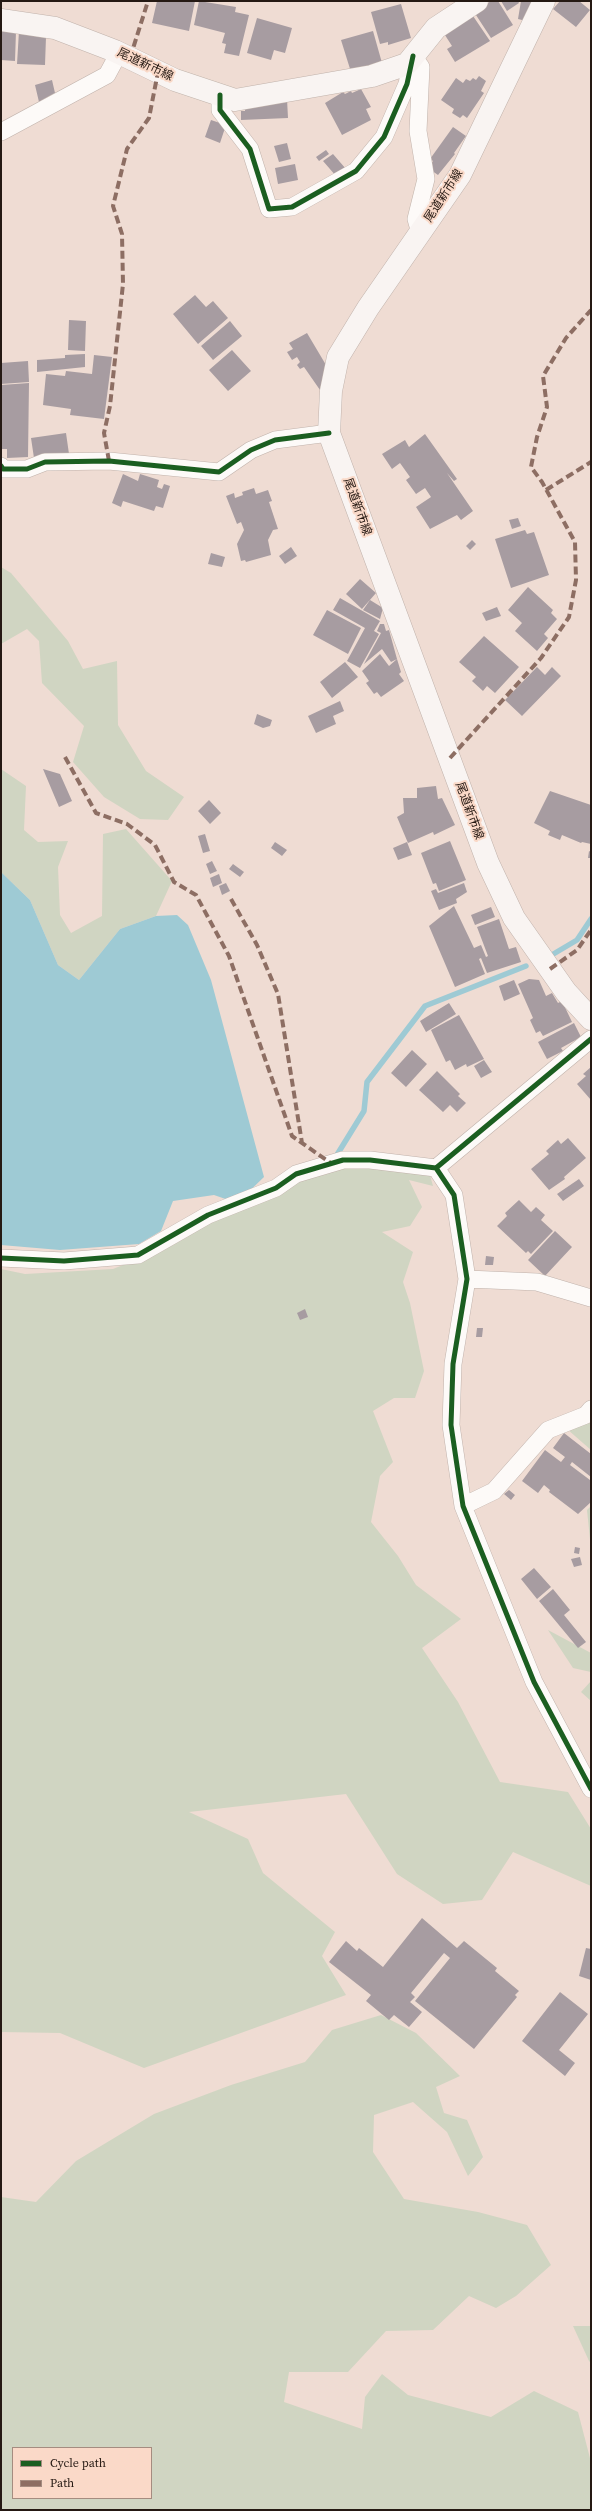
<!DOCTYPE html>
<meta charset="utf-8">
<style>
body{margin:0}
#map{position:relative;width:592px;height:2511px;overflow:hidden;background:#efdcd3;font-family:"Source Serif 4",serif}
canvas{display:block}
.frame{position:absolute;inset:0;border:2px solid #251913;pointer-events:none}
.legend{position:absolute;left:12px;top:2447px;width:140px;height:52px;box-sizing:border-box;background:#fad9c8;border:1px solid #a58c80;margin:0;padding:5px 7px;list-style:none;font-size:12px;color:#251913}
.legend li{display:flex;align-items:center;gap:8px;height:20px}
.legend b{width:20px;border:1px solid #a58c80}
</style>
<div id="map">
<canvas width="592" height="2511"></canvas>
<div class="frame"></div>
<ul class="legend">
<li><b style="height:5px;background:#1b5e20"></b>Cycle path</li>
<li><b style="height:5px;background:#8d6e63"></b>Path</li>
</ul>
</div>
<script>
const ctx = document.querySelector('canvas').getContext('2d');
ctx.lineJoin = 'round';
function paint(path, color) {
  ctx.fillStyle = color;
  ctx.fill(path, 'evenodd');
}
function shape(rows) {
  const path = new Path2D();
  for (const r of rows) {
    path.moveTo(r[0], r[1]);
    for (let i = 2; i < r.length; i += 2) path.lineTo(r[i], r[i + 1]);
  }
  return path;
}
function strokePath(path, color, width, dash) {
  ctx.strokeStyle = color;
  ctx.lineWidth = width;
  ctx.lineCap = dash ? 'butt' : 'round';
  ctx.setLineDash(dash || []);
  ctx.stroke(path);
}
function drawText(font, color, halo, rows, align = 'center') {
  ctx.font = font + ' "Source Serif 4","Noto Sans JP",serif';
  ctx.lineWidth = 4;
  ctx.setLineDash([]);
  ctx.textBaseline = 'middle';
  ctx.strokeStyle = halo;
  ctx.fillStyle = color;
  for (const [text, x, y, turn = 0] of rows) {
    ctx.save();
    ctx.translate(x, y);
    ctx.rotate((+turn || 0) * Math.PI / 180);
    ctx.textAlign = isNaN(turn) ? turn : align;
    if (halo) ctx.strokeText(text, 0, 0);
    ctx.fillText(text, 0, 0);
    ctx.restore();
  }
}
const green = shape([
 [1,567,11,573,68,641,83,669,117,661,118,725,146,771,184,797,168,820,140,819,104,797,73,762,84,726,42,683,39,641,27,629,1,644],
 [1,769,26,786,24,830,38,842,68,841,58,867,60,915,71,933,102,916,103,834,126,829,172,881,156,916,120,929,79,980,58,965,30,900,1,872],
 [401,1155,426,1161,433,1186,409,1180,422,1207,410,1226,382,1232,413,1252,403,1282,410,1303,424,1371,415,1398,394,1398,373,1411,393,1462,380,1476,371,1522,398,1556,416,1585,461,1619,422,1648,458,1702,500,1782,568,1792,591,1829,591,1886,513,1852,482,1900,443,1904,397,1874,346,1794,189,1812,248,1839,263,1873,335,1932,322,1956,346,1995,144,2068,60,2033,1,2032,1,1269,25,1274,113,1269,173,1245,235,1208,308,1175,348,1167,380,1168],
 [591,1421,591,1450,567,1429],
 [591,1506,591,1549,587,1510],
 [548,1630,591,1653,591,1672,573,1668],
 [591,1681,591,1701,581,1692],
 [381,2015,416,2033,460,2076,436,2087,444,2113,467,2120,483,2157,468,2176,447,2132,413,2102,374,2115,373,2152,404,2199,478,2212,527,2225,551,2265,516,2296,496,2308,469,2296,433,2330,386,2331,348,2372,289,2372,284,2402,362,2429,365,2397,382,2374,408,2395,491,2417,534,2391,578,2412,591,2462,591,2510,1,2510,1,2197,36,2202,76,2161,154,2114,231,2085,305,2062,332,2030],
 [13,2448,151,2448,151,2498,13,2498],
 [573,2326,591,2326,591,2363,589,2361]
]);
const water = shape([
 [1,872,30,900,58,965,79,980,120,929,156,916,177,915,188,925,211,980,264,1177,237,1203,214,1195,173,1201,161,1231,139,1244,60,1250,1,1245]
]);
const stream = shape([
 [550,956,577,940,591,919],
 [335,1158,364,1111,367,1082,425,1006,526,966]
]);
const building = shape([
 [157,1,195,1,189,31,152,23],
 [199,1,236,7,235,12,249,15,239,56,224,53,226,44,222,43,225,33,194,25],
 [491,1,498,1,513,25,491,38,474,12],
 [501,1,518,1,519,3,507,11],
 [521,1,535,1,526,21,518,19],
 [560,1,579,1,590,10,576,27,553,9],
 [401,4,411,38,388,45,388,42,380,44,371,12],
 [471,13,490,41,455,62,447,49,452,46,443,32],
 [257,18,292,28,285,53,274,50,271,60,247,53],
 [1,30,16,31,15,61,1,60],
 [19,31,46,37,45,65,17,64],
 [373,31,382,63,351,72,341,40],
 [479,76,486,81,481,91,484,93,467,118,463,115,460,118,452,113,454,109,441,100,456,78,463,83,466,79,470,81,473,78,476,80],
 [52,80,55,93,39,102,35,85],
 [361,89,371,107,366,109,371,120,342,135,325,103,343,92,345,94,351,91,352,93],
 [287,99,288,118,241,120,241,111,245,111,245,101],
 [211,120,226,125,220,143,205,137],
 [453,127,466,136,454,153,455,154,438,175,428,168,433,161,430,159],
 [287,143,291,159,279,162,274,146],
 [326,150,329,154,319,161,316,157],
 [333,154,346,169,336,176,323,161],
 [295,164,298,180,278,184,275,168],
 [195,295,206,307,213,301,228,318,198,344,173,314],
 [69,320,86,321,85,351,68,350],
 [230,321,242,336,213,360,201,346],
 [307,333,326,365,320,390,304,367,300,369,297,365,300,362,297,357,292,360,287,352,293,349,289,343],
 [232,350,251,371,228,391,209,370],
 [85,354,85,367,37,372,37,360,65,358,65,355],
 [94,355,112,357,104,419,70,415,71,409,43,405,46,374,65,376,66,371,92,374],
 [28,361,29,382,1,384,1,363],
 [29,383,28,457,7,458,7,449,1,449,1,385],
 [66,433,69,454,34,458,31,438],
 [425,434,457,479,454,481,447,473,473,511,461,520,457,515,430,529,416,507,431,497,425,488,416,494,406,480,410,477,400,463,392,469,382,454,405,440,409,447],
 [123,474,138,481,140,474,159,480,157,487,162,489,164,484,170,486,163,508,156,506,154,511,123,501,121,507,112,503],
 [254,488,256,494,268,490,272,501,269,502,278,529,273,530,268,540,271,555,246,562,245,560,241,561,237,544,244,530,241,522,237,524,226,496,234,493,235,498,243,495,242,492],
 [518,518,521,526,512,529,509,520],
 [525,530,527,534,534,532,549,575,511,588,495,539],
 [472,540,476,544,470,550,466,546],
 [291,547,297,556,285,564,279,556],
 [211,553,225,557,222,567,208,564],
 [360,579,376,593,362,609,346,594],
 [528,587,553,610,551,613,557,619,544,634,548,638,537,651,515,631,522,623,508,610],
 [340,598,380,621,374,631,379,634,360,668,347,661,365,628,333,610],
 [370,600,383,608,380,619,363,610],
 [497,607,501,616,486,621,482,613],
 [327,610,361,628,348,654,313,635],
 [380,624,384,624,386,631,389,630,397,659,391,662,382,649,364,664,381,633,377,631],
 [484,636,519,667,495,693,487,686,483,691,472,681,476,677,459,662],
 [380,654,389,666,397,659,401,672,399,674,404,681,381,697,377,692,374,694,366,683,369,681,362,671],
 [345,662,358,677,332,698,320,682],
 [537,667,545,675,552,667,561,676,522,716,505,700],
 [340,701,344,711,333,716,336,724,316,733,308,716],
 [257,714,272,720,270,726,263,728,254,724],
 [43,769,60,774,72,801,59,807],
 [436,786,438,799,442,798,455,825,434,835,433,832,408,843,397,817,404,813,403,798,417,798,417,788],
 [550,791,591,805,591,844,582,842,581,843,562,835,560,840,548,835,550,831,534,823],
 [209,800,221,813,210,824,198,811],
 [205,834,210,851,203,853,198,836],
 [450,841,466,880,439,891,436,883,433,884,421,853],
 [275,842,287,850,282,856,271,848],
 [407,842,412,855,398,860,393,848],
 [589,851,591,852,591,858,588,858],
 [212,861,217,871,210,874,206,864],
 [233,864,244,872,240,877,229,869],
 [219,874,222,883,213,887,210,878],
 [226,883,230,891,222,895,219,886],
 [464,883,467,892,456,899,457,903,439,910,431,891,436,889,438,893],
 [454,906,474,948,481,945,486,957,488,956,477,927,499,919,509,949,516,947,521,962,487,973,481,958,479,959,485,974,455,987,429,926],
 [491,907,495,917,475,925,471,915],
 [529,979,539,980,546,996,552,993,558,1003,562,1001,572,1022,543,1036,540,1031,536,1033,530,1020,533,1018,518,984],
 [514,980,520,994,504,1001,499,986],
 [449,1003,456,1014,426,1032,420,1021],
 [459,1015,484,1059,467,1067,466,1064,455,1070,450,1060,446,1062,431,1030],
 [574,1023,581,1037,561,1048,563,1051,547,1059,538,1042],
 [412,1050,427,1064,406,1087,391,1073],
 [484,1060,492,1072,481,1078,474,1066],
 [591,1067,591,1100,577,1084,586,1076,583,1074],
 [437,1071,460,1094,458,1096,466,1103,457,1112,450,1105,443,1112,419,1090],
 [568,1138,586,1158,564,1177,565,1179,549,1190,531,1169,549,1154,546,1151,558,1140,561,1144],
 [579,1179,584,1186,563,1201,557,1194],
 [519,1200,531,1212,536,1207,545,1215,541,1220,553,1231,531,1254,528,1251,526,1253,497,1226,507,1216,505,1213],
 [555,1231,572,1247,545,1276,528,1260],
 [486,1256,494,1257,493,1265,485,1265],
 [305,1309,308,1317,300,1320,297,1313],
 [477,1328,483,1328,482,1337,476,1337],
 [564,1433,591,1454,591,1477,572,1462,570,1465,590,1480,591,1478,591,1502,578,1514,549,1492,550,1490,544,1485,538,1493,522,1481,545,1450,561,1462,565,1457,553,1448],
 [509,1490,515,1495,511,1500,504,1494],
 [575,1547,580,1548,579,1554,574,1553],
 [580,1557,582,1565,574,1567,571,1559],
 [534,1568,551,1587,537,1599,521,1579],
 [553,1589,570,1610,564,1615,586,1642,578,1648,539,1601],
 [422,1918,457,1948,464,1941,497,1968,495,1971,519,1991,515,1995,517,1997,474,2049,415,2001,450,1958,444,1953,411,1993,415,1997,410,2002,422,2012,409,2027,394,2015,389,2020,366,2001,371,1995,329,1962,346,1941,357,1951,359,1948,383,1967],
 [586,1948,591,1949,591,1980,579,1976],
 [560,1992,588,2014,559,2050,575,2063,565,2076,522,2041]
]);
const minor = shape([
 [413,56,421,67,418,131,426,179,416,219,420,233],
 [220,95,220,110,250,149,269,209,292,207,356,171,384,137,407,84,413,56],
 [1,132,107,75,114,62,115,51],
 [1,466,3,469,27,469,45,462,109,461,219,472,251,450,275,440,329,433],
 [436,1168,454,1195,467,1279,453,1364,451,1425,463,1506,534,1682,591,1789],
 [1,1258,64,1261,138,1255,208,1215,276,1188,296,1174,343,1160,370,1160,436,1168,591,1039],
 [467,1279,537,1282,591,1298],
 [463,1506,494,1491,548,1430,586,1415,591,1409]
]);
const secondary = shape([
 [544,1,460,175,368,308,338,357,331,391,329,433,488,863,514,918,566,992,591,1019],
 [1,20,55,28,115,51,175,80,235,100,372,76,407,64,436,28,477,1]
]);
const quiet = shape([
 [130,58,148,1],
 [109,461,104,433,110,406,123,284,122,234,113,206,127,149,149,118,158,72],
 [546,490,591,462],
 [65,757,96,813,127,824,155,845,174,882,196,895,229,956,292,1136,332,1164],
 [450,758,541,658,569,617,576,580,575,542,542,482,531,467,537,437,547,407,543,376,566,338,591,310],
 [231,899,257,945,278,994,302,1143],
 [550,969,577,950,591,930]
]);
const cycleway = shape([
 [220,95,220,110,250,149,269,209,292,207,356,171,384,137,407,84,413,56],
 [1,466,3,469,27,469,45,462,109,461,219,472,251,450,275,440,329,433],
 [436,1168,454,1195,467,1279,453,1364,451,1425,463,1506,534,1682,591,1789],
 [1,1258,64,1261,138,1255,208,1215,276,1188,296,1174,343,1160,370,1160,436,1168,591,1039]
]);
const streetNames = [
 ["尾道新市線",145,65,25],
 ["尾道新市線",444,196,-57],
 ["尾道新市線",357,507,70],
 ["尾道新市線",469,811,70]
];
paint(green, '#d0d5c2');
paint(water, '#9ecad4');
strokePath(stream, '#9ecad4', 5.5);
paint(building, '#a79ca1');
strokePath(minor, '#c0b2ab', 18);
strokePath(secondary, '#c0b2ab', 23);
strokePath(minor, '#fdfaf8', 17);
strokePath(secondary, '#f9f4f2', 22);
strokePath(quiet, '#8d6e63', 4, [8, 4]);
strokePath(cycleway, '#1b5e20', 5);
drawText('12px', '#251913', '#fad9c8', streetNames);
</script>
